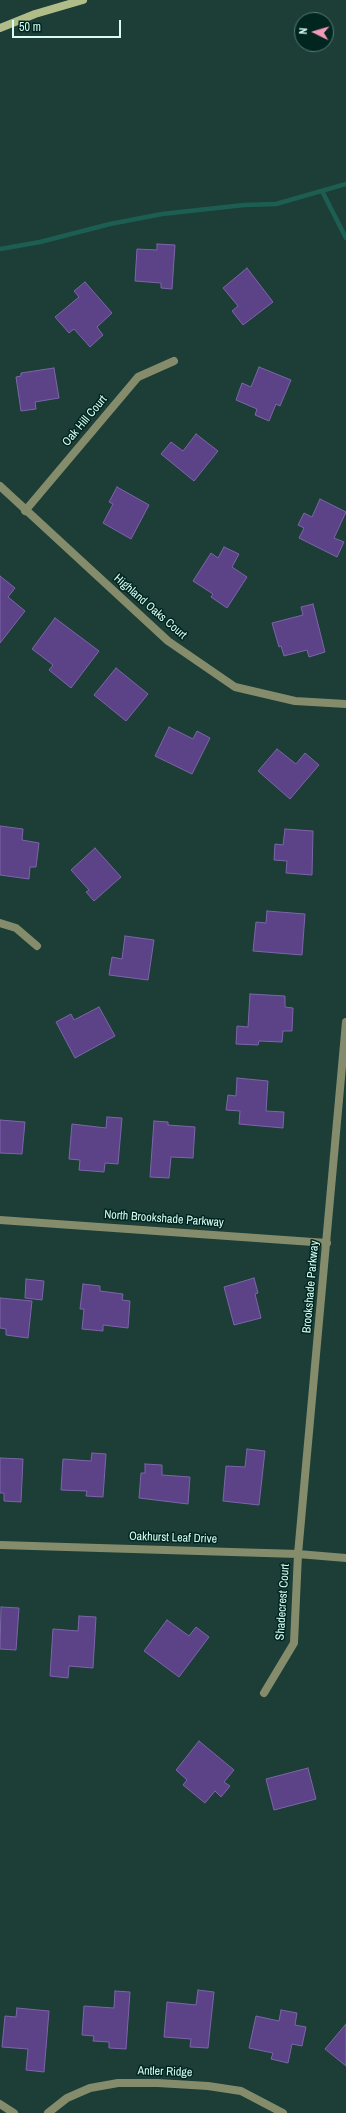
<!DOCTYPE html>
<style>
body{margin:0}
#map{position:relative;width:346px;height:2113px;overflow:hidden;background:#1c3e37;font-family:"Archivo Narrow",sans-serif}
canvas{display:block}
.north{position:absolute;left:294px;top:12px;width:40px;height:40px;box-sizing:border-box;background:#01251f;border:1px solid #567b74;border-radius:50%;rotate:275deg;font-size:11px;font-weight:700;line-height:16px;text-align:center;color:#d6fdf4}
.north::after{content:'';display:block;margin:auto;width:14px;height:18px;background:#f09ab6;clip-path:polygon(50% 0,100% 100%,50% 72%,0 100%)}
.scale{position:absolute;left:12px;top:20px;width:109px;height:18px;box-sizing:border-box;border:2px solid #d6fdf4;border-top:0;padding-left:5px;font-size:12px;line-height:14px;white-space:nowrap;color:#d6fdf4;-webkit-text-stroke:3px #01251f;paint-order:stroke}
</style>
<div id="map">
<canvas width="346" height="2113"></canvas>
<div class="north">N</div>
<div class="scale">50 m</div>
</div>
<script>
const ctx = document.querySelector('canvas').getContext('2d');
ctx.lineJoin = 'round';
function shape(rows) {
  const path = new Path2D();
  for (const r of rows) {
    path.moveTo(r[0], r[1]);
    for (let i = 2; i < r.length; i += 2) path.lineTo(r[i], r[i + 1]);
  }
  return path;
}
function strokePath(path, color, width, dash) {
  ctx.strokeStyle = color;
  ctx.lineWidth = width;
  ctx.lineCap = dash ? 'butt' : 'round';
  ctx.setLineDash(dash || []);
  ctx.stroke(path);
}
function paint(path, color) {
  ctx.fillStyle = color;
  ctx.fill(path, 'evenodd');
}
function drawText(font, color, halo, rows, align = 'center') {
  ctx.font = font + ' "Archivo Narrow",sans-serif';
  ctx.lineWidth = 3;
  ctx.setLineDash([]);
  ctx.textBaseline = 'middle';
  ctx.strokeStyle = halo;
  ctx.fillStyle = color;
  for (const [text, x, y, turn = 0] of rows) {
    ctx.save();
    ctx.translate(x, y);
    ctx.rotate((+turn || 0) * Math.PI / 180);
    ctx.textAlign = isNaN(turn) ? turn : align;
    if (halo) ctx.strokeText(text, 0, 0);
    ctx.fillText(text, 0, 0);
    ctx.restore();
  }
}
const stream = shape([
 [322,191,346,238],
 [0,249,40,242,110,224,162,214,244,205,276,204,346,184]
]);
const building = shape([
 [157,244,175,245,172,289,161,288,161,283,135,281,137,249,157,250,157,244],
 [247,268,273,302,243,325,232,311,238,306,223,288,247,268],
 [85,282,112,313,97,327,103,335,90,347,74,329,69,333,55,317,79,297,74,291,85,282],
 [259,367,291,380,280,406,276,404,269,421,255,415,257,409,236,400,242,383,251,387,259,367],
 [54,368,59,398,35,402,36,409,21,411,16,377,21,376,21,373,54,368],
 [196,434,218,451,194,481,161,454,171,442,183,451,196,434],
 [117,487,149,505,131,539,103,523,113,504,109,502,117,487],
 [320,499,346,512,334,538,344,542,337,557,299,538,304,528,298,525,304,513,312,517,320,499],
 [224,547,239,554,232,567,247,577,227,608,211,597,213,594,193,581,211,553,218,558,224,547],
 [0,576,15,588,8,597,25,611,0,643,0,576],
 [313,604,325,652,309,657,307,650,284,656,281,646,279,647,272,623,303,615,301,607,313,604],
 [55,618,99,651,71,688,49,670,53,665,32,649,55,618],
 [116,668,148,694,126,721,94,695,116,668],
 [169,727,193,739,197,731,210,738,192,774,155,756,169,727],
 [277,749,296,764,305,753,319,765,290,799,258,771,277,749],
 [0,826,23,829,22,840,39,843,36,867,30,867,29,879,0,875,0,826],
 [285,829,313,831,312,875,286,873,287,861,274,860,275,844,283,845,285,829],
 [95,848,121,877,94,901,86,892,89,890,71,870,95,848],
 [267,911,305,914,302,955,253,951,256,922,266,923,267,911],
 [125,936,154,940,148,980,109,975,112,957,122,959,125,936],
 [250,994,285,996,285,1007,293,1008,292,1031,283,1031,282,1042,259,1041,258,1045,236,1044,237,1026,248,1027,250,994],
 [99,1007,115,1036,75,1058,56,1022,71,1014,74,1020,99,1007],
 [237,1078,268,1081,266,1111,284,1112,283,1128,239,1124,240,1111,226,1110,228,1095,236,1096,237,1078],
 [107,1117,122,1118,118,1164,105,1163,104,1172,79,1170,80,1160,69,1159,72,1124,106,1128,107,1117],
 [0,1120,25,1122,22,1154,0,1153,0,1120],
 [154,1121,168,1122,168,1125,195,1127,193,1158,171,1157,169,1178,150,1177,154,1121],
 [254,1278,258,1293,255,1294,261,1318,234,1325,224,1287,254,1278],
 [26,1279,44,1281,42,1300,25,1298,26,1279],
 [83,1284,100,1286,100,1291,123,1294,122,1300,130,1301,128,1328,103,1325,103,1331,82,1329,84,1309,80,1309,83,1284],
 [0,1298,32,1301,28,1338,6,1335,6,1329,0,1328,0,1298],
 [247,1449,265,1451,259,1505,223,1501,226,1466,245,1467,247,1449],
 [92,1453,106,1454,103,1497,86,1496,87,1491,61,1490,63,1459,91,1461,92,1453],
 [0,1458,23,1459,21,1502,4,1501,4,1493,0,1493,0,1458],
 [145,1464,162,1465,162,1475,190,1477,188,1504,139,1498,141,1473,145,1473,145,1464],
 [1,1607,19,1608,16,1650,0,1649,1,1607],
 [79,1616,96,1617,93,1668,69,1666,68,1678,50,1676,53,1629,78,1631,79,1616],
 [167,1620,189,1636,196,1627,209,1637,179,1677,144,1651,167,1620],
 [199,1741,234,1770,224,1782,230,1786,221,1797,215,1791,205,1803,183,1785,187,1780,176,1770,199,1741],
 [308,1768,316,1799,274,1810,266,1779,308,1768],
 [198,1990,214,1992,208,2048,190,2047,191,2039,164,2037,167,2002,196,2005,198,1990],
 [115,1991,130,1992,126,2049,109,2048,109,2042,93,2041,94,2036,82,2035,84,2006,114,2008,115,1991],
 [17,2008,49,2011,44,2072,26,2070,28,2049,2,2047,5,2016,16,2017,17,2008],
 [281,2010,297,2013,295,2025,306,2027,302,2046,292,2044,288,2063,271,2059,273,2053,249,2048,256,2016,279,2021,281,2010],
 [346,2024,346,2066,325,2049,346,2024]
]);
const street = shape([
 [0,486,168,641,235,687,295,701,346,704],
 [25,511,138,377,174,361],
 [0,923,16,928,37,946],
 [0,1220,327,1243],
 [0,1545,298,1554,346,1558],
 [264,1693,294,1643,298,1554,346,1022],
 [0,2104,14,2113],
 [48,2113,67,2098,90,2088,118,2083,158,2083,208,2086,241,2091,283,2113]
]);
const secondary = shape([
 [0,28,35,14,83,0]
]);
const streetNames = [
 ["Oak Hill Court",85,421,-50],
 ["Highland Oaks Court",150,607,41],
 ["North Brookshade Parkway",164,1219,4],
 ["Brookshade Parkway",311,1287,-85],
 ["Oakhurst Leaf Drive",173,1538,2],
 ["Shadecrest Court",283,1602,-86],
 ["Antler Ridge",165,2072,2]
];
strokePath(stream, '#1d5e52', 4.5);
paint(building, '#5c4388');
strokePath(building, '#7c65a9', 1);
strokePath(street, '#858c6c', 8);
strokePath(secondary, '#b1bd89', 8);
drawText('12px', '#d6fdf4', '#01251f', streetNames);
</script>
